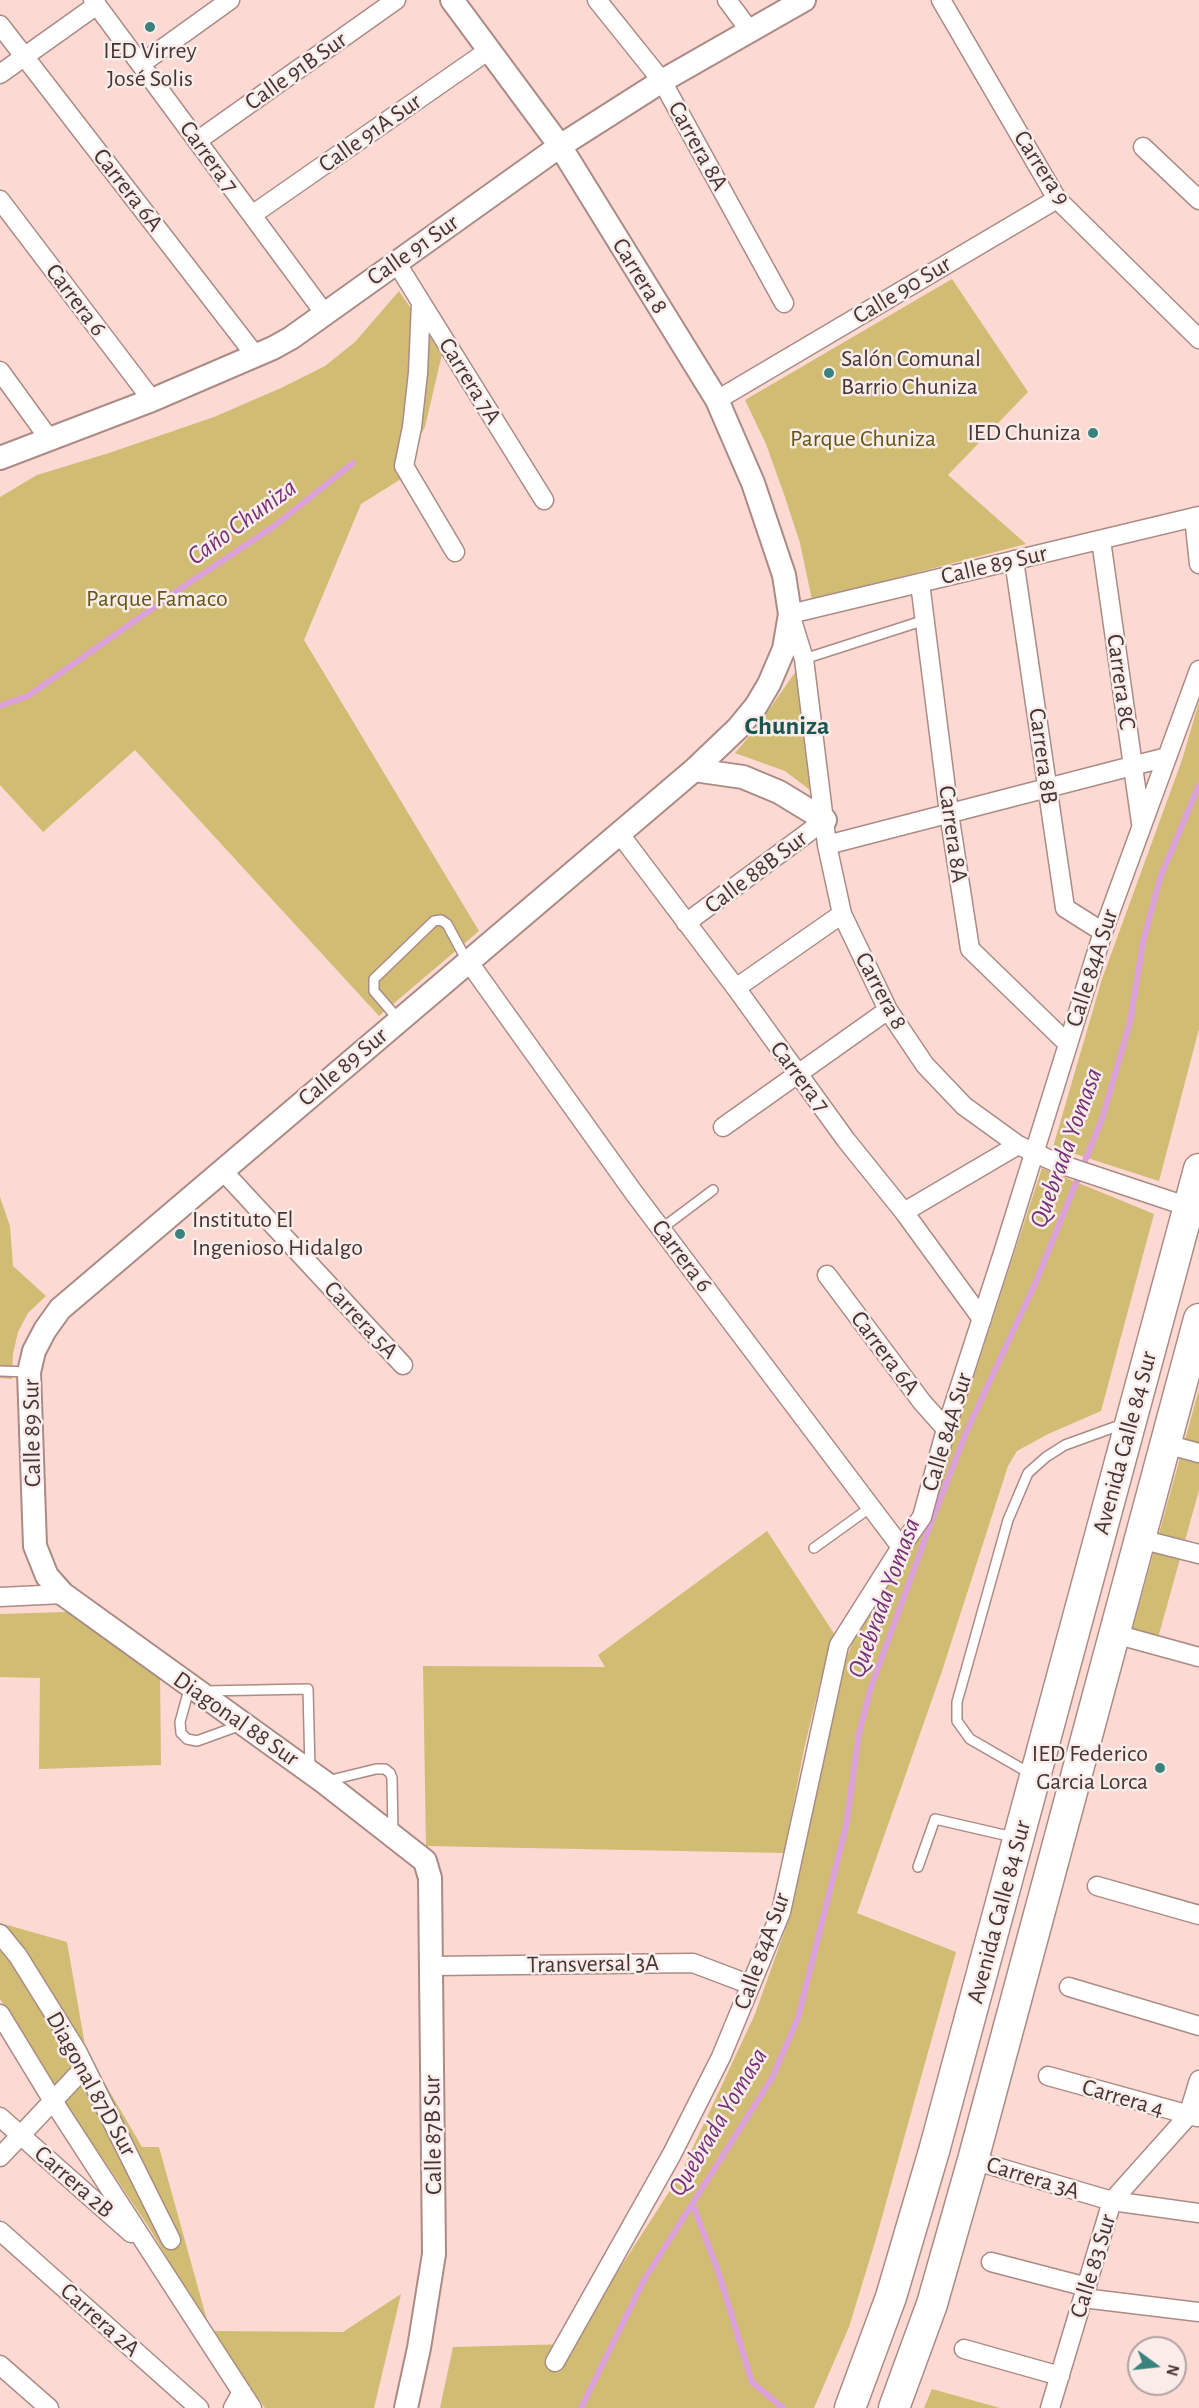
<!DOCTYPE html>
<meta charset="utf-8">
<style>
body{margin:0}
#map{position:relative;width:1199px;height:2408px;overflow:hidden;background:#fcd9d2;font-family:"Alegreya Sans",sans-serif}
canvas{display:block}
.north{position:absolute;left:1127px;top:2336px;width:60px;height:60px;box-sizing:border-box;background:#faece9;border:2px solid #b1a3a1;border-radius:50%;rotate:105deg;font-size:16px;font-weight:700;line-height:24px;text-align:center;color:#443634}
.north::after{content:'';display:block;margin:auto;width:21px;height:27px;background:#3a827e;clip-path:polygon(50% 0,100% 100%,50% 72%,0 100%)}
</style>
<div id="map">
<canvas width="1199" height="2408"></canvas>
<div class="north">N</div>
</div>
<script>
const ctx = document.querySelector('canvas').getContext('2d');
ctx.lineJoin = 'round';
function paint(path, color) {
  ctx.fillStyle = color;
  ctx.fill(path, 'evenodd');
}
function shape(rows) {
  const path = new Path2D();
  for (const r of rows) {
    path.moveTo(r[0], r[1]);
    for (let i = 2; i < r.length; i += 2) path.lineTo(r[i], r[i + 1]);
  }
  return path;
}
function strokePath(path, color, width, dash) {
  ctx.strokeStyle = color;
  ctx.lineWidth = width;
  ctx.lineCap = dash ? 'butt' : 'round';
  ctx.setLineDash(dash || []);
  ctx.stroke(path);
}
function drawText(font, color, halo, rows, align = 'center') {
  ctx.font = font + ' "Alegreya Sans",sans-serif';
  ctx.lineWidth = 5;
  ctx.setLineDash([]);
  ctx.textBaseline = 'middle';
  ctx.strokeStyle = halo;
  ctx.fillStyle = color;
  for (const [text, x, y, turn = 0] of rows) {
    ctx.save();
    ctx.translate(x, y);
    ctx.rotate((+turn || 0) * Math.PI / 180);
    ctx.textAlign = isNaN(turn) ? turn : align;
    if (halo) ctx.strokeText(text, 0, 0);
    ctx.fillText(text, 0, 0);
    ctx.restore();
  }
}
const green = shape([
 [952,279,1028,392,948,475,1026,544,812,600,800,543,785,497,766,444,745,400],
 [399,291,442,354,425,427,404,466,409,474,361,504,304,640,479,931,379,1016,135,750,43,832,0,785,0,497,37,475,109,453,214,417,281,388,325,366,355,342],
 [796,671,810,790,785,771,735,753,757,727],
 [1199,702,1199,1029,1159,1181,1053,1147,1102,979,1182,760],
 [1042,1168,1154,1214,1101,1411,1048,1434,1017,1451,1008,1466,942,1671,857,1913,956,1952,875,2242,849,2327,814,2408,440,2408,453,2347,571,2344,680,2175,755,2014,789,1919,832,1699,852,1643,947,1459],
 [0,1197,10,1226,13,1266,46,1296,28,1313,18,1332,13,1354,12,1379,0,1378],
 [1199,1389,1199,1490,1158,1638,1132,1631],
 [767,1531,835,1635,820,1683,804,1749,784,1853,426,1846,423,1666,605,1667,598,1655],
 [66,1612,160,1675,161,1765,39,1769,40,1678,0,1677,0,1614],
 [0,1923,67,1942,86,2051,142,2147,159,2147,210,2331,343,2332,401,2294,374,2408,265,2408,210,2331,150,2229,52,2083,0,1999],
 [932,2389,1000,2408,924,2408]
]);
const stream = shape([
 [0,706,28,696,180,589,273,527,353,463],
 [693,2205,718,2271,752,2382,783,2408],
 [581,2408,644,2280,772,2078,798,2018,846,1826,859,1733,871,1687,931,1523,968,1428,1035,1284,1102,1119,1130,1022,1143,942,1160,878,1199,785]
]);
const service = shape([
 [804,659,925,620],
 [399,1020,374,991,374,979,434,921,441,920,447,924,467,961],
 [661,1229,713,1190],
 [0,1371,29,1372],
 [814,1548,871,1507],
 [190,1686,180,1722,181,1733,187,1739,197,1741,241,1725],
 [205,1691,308,1689,310,1770],
 [1031,1774,970,1739,957,1721,957,1702,1008,1520,1028,1473,1046,1457,1065,1445,1123,1424],
 [327,1781,376,1769,385,1769,390,1773,392,1778,393,1834],
 [918,1867,935,1819,1013,1837]
]);
const minor = shape([
 [93,0,325,314],
 [597,0,662,81,784,303],
 [727,0,750,31],
 [941,0,1057,199,1199,339],
 [0,25,255,355],
 [141,64,230,0],
 [0,74,97,5],
 [197,141,396,0],
 [1143,147,1199,200],
 [0,200,152,400],
 [252,215,489,50],
 [396,262,544,500],
 [421,303,418,373,412,427,404,466,455,552],
 [0,371,50,440],
 [717,400,1057,199],
 [1194,517,1199,564],
 [1101,540,1141,823],
 [1014,560,1065,908,1103,932],
 [920,583,949,813,970,949,1068,1044],
 [619,833,736,988,846,1140,904,1212,982,1319],
 [827,845,1167,757],
 [686,923,825,820],
 [468,961,634,1193,901,1547],
 [736,988,842,914],
 [723,1127,888,1010],
 [222,1170,403,1365],
 [1189,1207,1057,1163,1018,1145,964,1106,925,1065,888,1010,842,914,827,845,804,659,790,614,1199,516],
 [904,1212,1018,1145],
 [827,1275,922,1402,946,1429],
 [1166,1444,1199,1453],
 [1140,1539,1199,1554],
 [0,1597,63,1594],
 [1115,1634,1199,1657],
 [1097,1886,1199,1915],
 [0,1934,18,1956,77,2051,171,2240],
 [431,1966,693,1963,751,1985],
 [1069,1987,1199,2026],
 [0,2014,53,2101,252,2408],
 [1048,2076,1197,2117],
 [0,2117,131,2233],
 [0,2157,85,2067],
 [973,2160,1112,2201,1199,2213],
 [0,2231,199,2408],
 [991,2262,1087,2287],
 [1083,2298,1199,2312],
 [964,2349,1060,2376],
 [555,2362,672,2154,721,2057,781,1912,839,1645,901,1547,922,1517,946,1429,1003,1253,1103,932,1199,670],
 [0,2365,49,2408],
 [233,2408,242,2392],
 [1050,2408,1112,2201,1188,2116,1199,2080]
]);
const tertiary = shape([
 [0,458,152,400,273,348,291,338,560,146,662,81,804,0],
 [694,770,743,777,779,792,825,820],
 [406,2408,419,2348,434,2254,430,1878,425,1861,324,1782,63,1594,47,1576,35,1546,29,1372,34,1351,45,1330,60,1309,694,770,738,728,756,706,769,684,784,649,790,614,784,575,753,483,717,400,560,146,452,0]
]);
const trunk = shape([
 [850,2408,891,2297,934,2151,1199,1169],
 [894,2408,932,2304,973,2160,1199,1319]
]);
const markers = [
 [150,27,6,"#3a827e"],
 [829,373,6,"#3a827e"],
 [1093,433,6,"#3a827e"],
 [180,1234,6,"#3a827e"],
 [1160,1768,6,"#3a827e"]
];
const poiNames = [
 ["IED Virrey",150,51,"center"],
 ["José Solis",150,79,"center"],
 ["Salón Comunal",841,359],
 ["Barrio Chuniza",841,387],
 ["IED Chuniza",1081,433,"right"],
 ["Instituto El",192,1220],
 ["Ingenioso Hidalgo",192,1248],
 ["IED Federico",1148,1754,"right"],
 ["Garcia Lorca",1148,1782,"right"]
];
const streetNames = [
 ["Calle 91B Sur",296,71,-35],
 ["Calle 91A Sur",370,133,-35],
 ["Carrera 8A",698,146,61],
 ["Carrera 7",209,157,54],
 ["Carrera 9",1042,168,57],
 ["Carrera 6A",128,190,52],
 ["Calle 91 Sur",413,250,-35],
 ["Carrera 8",640,276,58],
 ["Calle 90 Sur",902,290,-31],
 ["Carrera 6",76,300,53],
 ["Carrera 7A",470,381,58],
 ["Calle 89 Sur",994,565,-13],
 ["Carrera 8C",1121,682,82],
 ["Carrera 8B",1043,756,82],
 ["Carrera 8A",953,834,82],
 ["Calle 88B Sur",756,872,-37],
 ["Calle 84A Sur",1092,968,-72],
 ["Carrera 8",881,991,62],
 ["Calle 89 Sur",343,1067,-40],
 ["Carrera 7",800,1077,53],
 ["Carrera 6",682,1256,53],
 ["Carrera 5A",361,1320,47],
 ["Carrera 6A",885,1353,53],
 ["Calle 84A Sur",947,1432,-73],
 ["Calle 89 Sur",32,1433,-91],
 ["Avenida Calle 84 Sur",1125,1443,-75],
 ["Diagonal 88 Sur",236,1719,35],
 ["Avenida Calle 84 Sur",999,1912,-75],
 ["Calle 84A Sur",762,1951,-70],
 ["Transversal 3A",593,1964,-1],
 ["Diagonal 87D Sur",91,2084,61],
 ["Carrera 4",1123,2098,16],
 ["Calle 87B Sur",433,2135,-91],
 ["Carrera 3A",1033,2178,17],
 ["Carrera 2B",74,2182,41],
 ["Calle 83 Sur",1093,2266,-73],
 ["Carrera 2A",100,2320,42]
];
const parkNames = [
 ["Parque Chuniza",863,439],
 ["Parque Famaco",157,599]
];
const waterNames = [
 ["Caño Chuniza",242,522,-36],
 ["Quebrada Yomasa",1066,1148,-70],
 ["Quebrada Yomasa",884,1598,-70],
 ["Quebrada Yomasa",718,2122,-59]
];
const neighbourhoodNames = [
 ["Chuniza",787,726]
];
paint(green, '#d0bc73');
strokePath(stream, '#dca0db', 6);
strokePath(service, '#ab8b85', 12);
strokePath(minor, '#ab8b85', 21);
strokePath(tertiary, '#ab8b85', 26);
strokePath(trunk, '#ab8b85', 33);
strokePath(service, '#fff', 9);
strokePath(minor, '#fff', 18);
strokePath(tertiary, '#fff', 22);
strokePath(trunk, '#fff', 30);
for (const [x, y, r, color] of markers) {
  const dot = new Path2D();
  dot.arc(x, y, r, 0, 2 * Math.PI);
  ctx.fillStyle = color;
  ctx.fill(dot);
  strokePath(dot, '#faece9', 2);
}
drawText('24px', '#443634', '#faece9', poiNames, 'left');
drawText('24px', '#443634', '#faece9', streetNames);
drawText('24px', '#645516', '#faece9', parkNames);
drawText('italic 26px', '#763077', '#faece9', waterNames);
drawText('bold 26px', '#1a5552', '#faece9', neighbourhoodNames);
</script>
